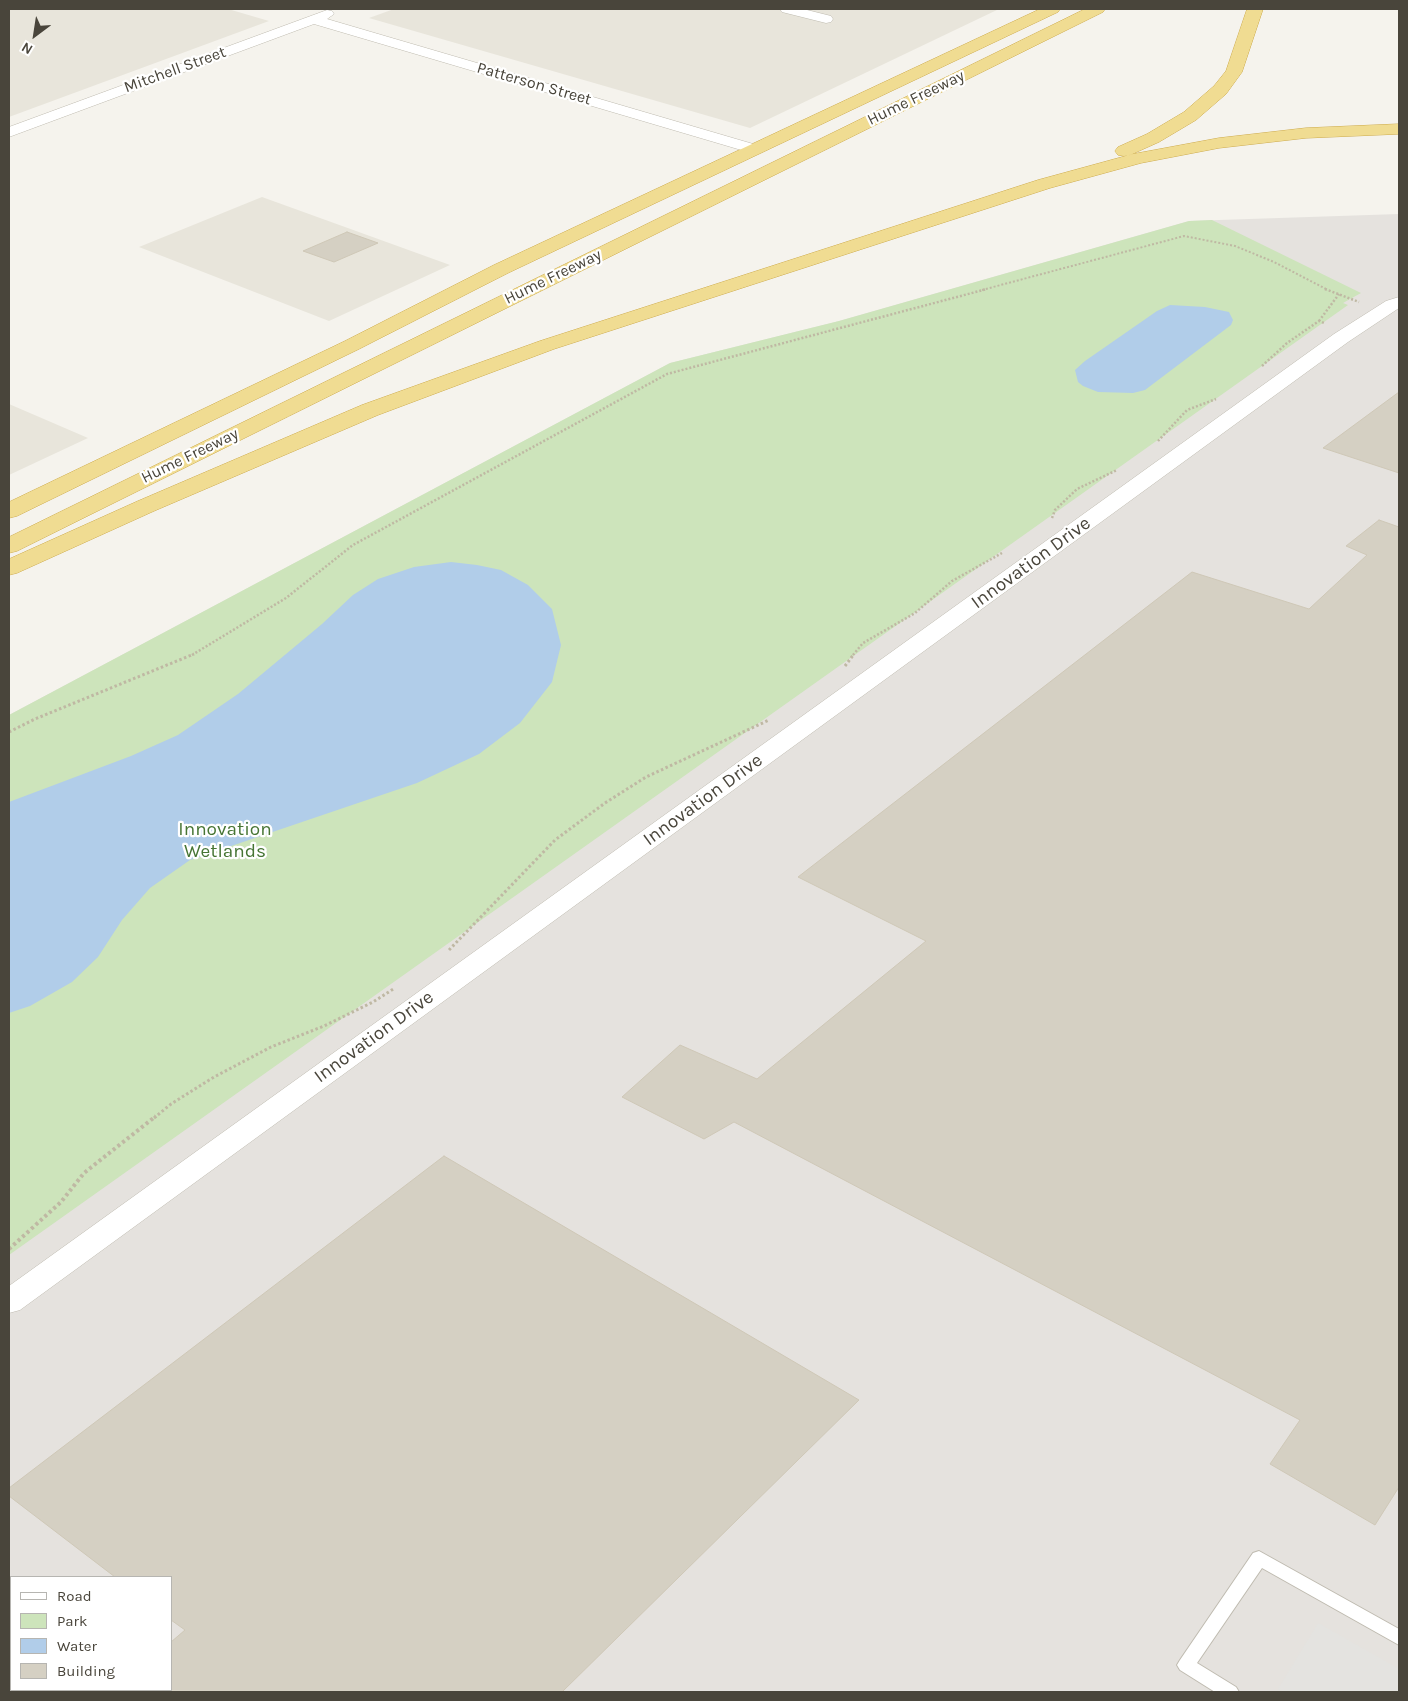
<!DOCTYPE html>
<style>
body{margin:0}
#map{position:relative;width:1408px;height:1701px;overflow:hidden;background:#f5f3ed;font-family:Karla,sans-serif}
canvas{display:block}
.frame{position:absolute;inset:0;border:10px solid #49453b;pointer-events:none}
.legend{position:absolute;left:10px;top:1576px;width:162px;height:115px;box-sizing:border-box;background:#fff;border:1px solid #b6b5b1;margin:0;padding:6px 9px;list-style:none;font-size:15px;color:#49453b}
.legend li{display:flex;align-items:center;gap:10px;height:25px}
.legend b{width:25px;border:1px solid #b6b5b1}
.north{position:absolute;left:10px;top:10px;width:50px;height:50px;-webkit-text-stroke:4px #fff;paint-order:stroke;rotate:211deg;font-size:14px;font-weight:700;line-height:20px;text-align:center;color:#49453b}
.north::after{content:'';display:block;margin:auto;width:18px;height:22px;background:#49453b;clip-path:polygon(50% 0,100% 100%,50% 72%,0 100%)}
</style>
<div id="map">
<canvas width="1408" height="1701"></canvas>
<div class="frame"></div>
<ul class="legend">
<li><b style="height:6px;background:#fff"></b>Road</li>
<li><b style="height:14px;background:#cde4bb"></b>Park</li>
<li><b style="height:14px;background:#b1cde9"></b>Water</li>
<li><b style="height:14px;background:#d5d0c3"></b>Building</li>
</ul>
<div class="north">N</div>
</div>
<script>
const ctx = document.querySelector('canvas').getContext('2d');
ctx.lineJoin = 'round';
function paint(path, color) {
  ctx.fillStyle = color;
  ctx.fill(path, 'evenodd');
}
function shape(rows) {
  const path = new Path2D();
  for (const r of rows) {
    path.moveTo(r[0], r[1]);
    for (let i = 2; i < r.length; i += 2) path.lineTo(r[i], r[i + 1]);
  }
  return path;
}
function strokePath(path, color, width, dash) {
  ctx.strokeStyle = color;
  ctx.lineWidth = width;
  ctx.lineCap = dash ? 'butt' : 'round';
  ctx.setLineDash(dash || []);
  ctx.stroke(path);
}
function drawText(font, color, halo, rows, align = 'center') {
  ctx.font = font + ' Karla,sans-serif';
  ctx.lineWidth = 4.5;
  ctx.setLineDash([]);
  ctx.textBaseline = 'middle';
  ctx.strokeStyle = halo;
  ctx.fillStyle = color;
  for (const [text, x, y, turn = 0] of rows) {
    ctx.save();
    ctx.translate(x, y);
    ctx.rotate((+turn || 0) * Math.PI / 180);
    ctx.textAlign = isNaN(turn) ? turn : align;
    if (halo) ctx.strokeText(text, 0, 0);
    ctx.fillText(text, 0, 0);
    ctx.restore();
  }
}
const residential = shape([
 [9,9,228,9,269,21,9,117],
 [394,9,999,9,750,128,369,18],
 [262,197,450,265,329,321,139,247],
 [9,404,88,438,9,475]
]);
const industrial = shape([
 [1399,214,1399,1692,9,1692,9,715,670,363,839,321,1189,221],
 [11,1577,171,1577,171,1690,11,1690]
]);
const green = shape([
 [1212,220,1361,293,1343,303,1348,305,9,1255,9,715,670,363,839,321,1189,221]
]);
const parking = shape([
 [1318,1623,1399,1669,1399,1692,1284,1692,1278,1689]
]);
const water = shape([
 [1170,305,1205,307,1229,312,1233,320,1231,325,1145,390,1133,393,1098,392,1083,386,1078,382,1075,370,1085,361,1157,311],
 [451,562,477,565,501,570,528,585,552,609,561,645,552,682,520,723,479,754,417,783,190,860,150,888,122,920,98,957,72,982,30,1006,9,1013,9,802,131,756,178,735,238,694,322,624,353,595,378,579,414,567]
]);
const building = shape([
 [347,232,378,243,334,262,303,251,347,232],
 [1399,392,1399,473,1323,448,1399,392],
 [1379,520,1399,527,1399,1487,1375,1525,1270,1464,1300,1420,734,1122,704,1139,622,1097,680,1045,757,1079,926,941,798,877,1192,572,1309,609,1367,555,1346,546,1379,520],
 [444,1156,859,1400,562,1692,171,1692,171,1642,185,1630,171,1620,171,1577,115,1577,9,1496,9,1488,444,1156]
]);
const pathFar3 = shape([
 [982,290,1184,236,1235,246,1274,262,1328,290]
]);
const pathFar2 = shape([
 [1325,289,1359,302],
 [1319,321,1339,294],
 [1262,366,1287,343,1319,321,1324,323],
 [1158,441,1187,410,1216,399],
 [1052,518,1055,510,1077,489,1117,470],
 [192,655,286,598,353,545,667,374,987,289],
 [853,655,863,643,915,613,952,581,1002,553]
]);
const pathFar1 = shape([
 [845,666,854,654],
 [9,732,35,719,194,654],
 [449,950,555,840,605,803,646,777,769,720],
 [154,1118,171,1104,214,1077,271,1047,324,1026,373,1002,395,988]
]);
const path = shape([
 [9,1249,61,1202,84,1173,156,1116]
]);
const service = shape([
 [1259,1551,1399,1629,1399,1645,1262,1568,1197,1663,1236,1687,1239,1692,1215,1692,1180,1670,1177,1665,1180,1660,1253,1553,1259,1551]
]);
const minor = shape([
 [780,9,803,9,831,16,833,19,831,22,826,23,782,12,780,9],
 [327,10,332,11,334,14,327,19,760,146,762,149,760,152,748,152,314,24,9,137,9,127,327,10],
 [1399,297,1399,308,1348,342,20,1310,9,1313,9,1286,1334,334,1386,301,1399,297]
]);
const trunk = shape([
 [1040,9,1060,9,1058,12,508,273,359,349,17,516,9,518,9,502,345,341,494,265,1040,9],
 [1085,9,1105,9,1103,12,17,551,9,553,9,537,1085,9],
 [1247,9,1263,9,1242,72,1226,94,1196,120,1159,142,1130,155,1124,156,1118,155,1115,151,1118,147,1147,134,1184,112,1214,86,1226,71,1247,9],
 [1399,124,1399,134,1306,138,1219,148,1141,163,1050,188,554,349,378,415,154,511,17,573,9,575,9,559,138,501,362,405,540,341,1038,180,1133,154,1219,138,1306,128,1399,124]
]);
const farStreetnames = [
 ["Mitchell Street",175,70,-20],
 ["Patterson Street",534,84,16],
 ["Hume Freeway",916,98,-26],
 ["Hume Freeway",553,277,-26],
 ["Hume Freeway",190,456,-26]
];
const streetNames = [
 ["Innovation Drive",1031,563,-36],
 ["Innovation Drive",703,800,-36],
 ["Innovation Drive",374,1037,-36]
];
const parkNames = [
 ["Innovation",225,830],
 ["Wetlands",225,852]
];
paint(residential, '#e8e5db');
paint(industrial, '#e5e2de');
paint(green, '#cde4bb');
paint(parking, '#e4e3e0');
paint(water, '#b1cde9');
paint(building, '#d5d0c3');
strokePath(building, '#cfc8b7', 1);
strokePath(service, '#bfbbb0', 2);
strokePath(minor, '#bfbbb0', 1);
strokePath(trunk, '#cdab4e', 1);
strokePath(pathFar3, '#bfb8a3', 2, [2, 2]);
strokePath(pathFar2, '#bfb8a3', 2.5, [2, 2]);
strokePath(pathFar1, '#bfb8a3', 3, [2.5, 2.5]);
strokePath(path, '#bfb8a3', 4, [3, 3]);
paint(service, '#fff');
paint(minor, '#fff');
paint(trunk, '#f0dc92');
drawText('16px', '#49453b', '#fff', farStreetnames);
drawText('19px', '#49453b', '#fff', streetNames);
drawText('19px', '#467534', '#fff', parkNames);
</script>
